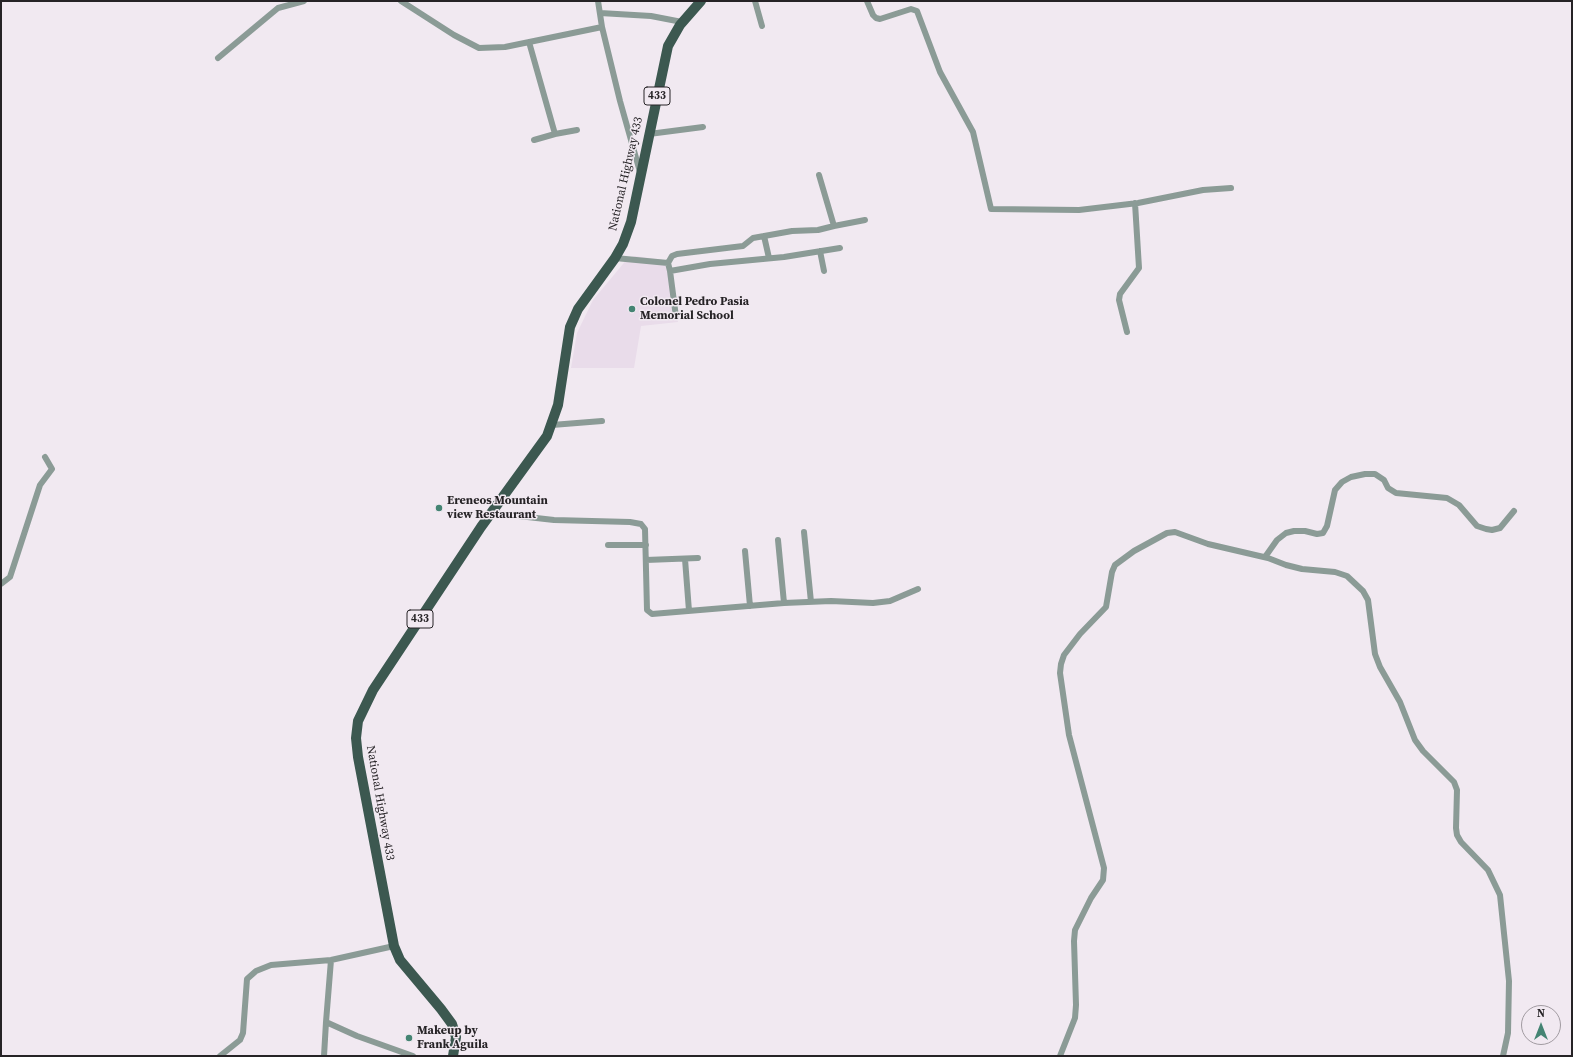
<!DOCTYPE html>
<style>
body{margin:0}
#map{position:relative;width:1573px;height:1057px;overflow:hidden;background:#f1e9f1;font-family:"Source Serif 4",serif}
canvas{display:block}
.frame{position:absolute;inset:0;border:2px solid #262326;pointer-events:none}
.north{position:absolute;left:1521px;top:1005px;width:40px;height:40px;box-sizing:border-box;background:#f1e9f1;border:1px solid #a09aa0;border-radius:50%;rotate:0deg;font-size:11px;font-weight:700;line-height:16px;text-align:center;color:#262326}
.north::after{content:'';display:block;margin:auto;width:14px;height:18px;background:#448473;clip-path:polygon(50% 0,100% 100%,50% 72%,0 100%)}
</style>
<div id="map">
<canvas width="1573" height="1057"></canvas>
<div class="frame"></div>
<div class="north">N</div>
</div>
<script>
const ctx = document.querySelector('canvas').getContext('2d');
ctx.lineJoin = 'round';
function paint(path, color) {
  ctx.fillStyle = color;
  ctx.fill(path, 'evenodd');
}
function shape(rows) {
  const path = new Path2D();
  for (const r of rows) {
    path.moveTo(r[0], r[1]);
    for (let i = 2; i < r.length; i += 2) path.lineTo(r[i], r[i + 1]);
  }
  return path;
}
function strokePath(path, color, width, dash) {
  ctx.strokeStyle = color;
  ctx.lineWidth = width;
  ctx.lineCap = dash ? 'butt' : 'round';
  ctx.setLineDash(dash || []);
  ctx.stroke(path);
}
function drawText(font, color, halo, rows, align = 'center') {
  ctx.font = font + ' "Source Serif 4",serif';
  ctx.lineWidth = 3;
  ctx.setLineDash([]);
  ctx.textBaseline = 'middle';
  ctx.strokeStyle = halo;
  ctx.fillStyle = color;
  for (const [text, x, y, turn = 0] of rows) {
    ctx.save();
    ctx.translate(x, y);
    ctx.rotate((+turn || 0) * Math.PI / 180);
    ctx.textAlign = isNaN(turn) ? turn : align;
    if (halo) ctx.strokeText(text, 0, 0);
    ctx.fillText(text, 0, 0);
    ctx.restore();
  }
}
const built = shape([
 [635,256,663,260,669,263,678,322,641,326,634,368,571,368,577,333,593,300,628,258]
]);
const minor = shape([
 [401,1,454,35,479,48,505,47,602,27],
 [598,1,602,27,620,101,640,172],
 [755,1,762,26],
 [867,1,873,15,876,18,880,19,911,9,917,11,940,72,973,132,991,209,1079,210,1138,203,1203,190,1231,188],
 [600,13,651,16,682,22],
 [529,42,555,134,534,140],
 [218,58,278,8,304,1],
 [555,134,577,130],
 [649,134,703,127],
 [834,226,865,220],
 [764,236,769,258],
 [820,251,824,271],
 [615,258,668,263,672,256,677,254,743,246,753,238,792,231,818,230,834,226,819,175],
 [668,263,670,271,710,264,784,257,840,248],
 [670,271,676,317],
 [1127,332,1119,300,1120,294,1139,268,1135,203],
 [552,425,602,421],
 [492,513,554,520,630,522,641,524,645,529,647,610,652,614,784,603,831,601,873,603,890,601,918,589],
 [804,532,811,602],
 [778,540,784,603],
 [608,545,646,545],
 [745,551,750,606],
 [1265,557,1277,540,1286,533,1294,531,1305,531,1317,534,1323,533,1327,526,1335,490,1342,482,1351,477,1365,474,1375,474,1384,480,1388,488,1396,493,1447,498,1459,505,1477,526,1486,529,1492,530,1500,528,1514,511],
 [685,559,689,611],
 [646,560,698,558],
 [1,584,10,577,40,485,52,469,45,457],
 [326,1022,331,960],
 [220,1056,240,1040,243,1033,247,979,256,971,271,965,331,960,394,946],
 [324,1056,326,1022,357,1036,413,1056],
 [1060,1056,1075,1018,1076,1005,1074,941,1075,930,1091,898,1103,880,1104,868,1069,735,1060,673,1061,664,1064,655,1080,634,1106,607,1112,572,1115,565,1134,551,1167,533,1175,532,1208,544,1268,558,1286,565,1302,569,1335,572,1347,576,1363,591,1368,600,1375,654,1380,667,1400,702,1415,740,1423,751,1454,782,1457,790,1456,828,1457,835,1461,842,1488,870,1500,895,1509,981,1508,1033,1503,1056]
]);
const primary = shape([
 [453,1056,456,1037,452,1024,441,1009,400,960,394,946,358,757,356,738,358,721,373,690,481,527,547,436,558,405,570,327,578,309,615,258,623,244,631,222,668,46,680,25,701,1]
]);
const markers = [
 [632,309,4,"#448473"],
 [439,508,4,"#448473"],
 [409,1038,4,"#448473"]
];
const shields = [
 [657,96,26],
 [420,619,26]
];
const shieldNames = [
 ["433",657,96],
 ["433",420,619]
];
const streetNames = [
 ["National Highway 433",626,174,-77],
 ["National Highway 433",380,803,80]
];
const poiNames = [
 ["Colonel Pedro Pasia",640,302],
 ["Memorial School",640,316],
 ["Ereneos Mountain",447,501],
 ["view Restaurant",447,515],
 ["Makeup by",417,1031],
 ["Frank Aguila",417,1045]
];
paint(built, '#e9dcea');
strokePath(minor, '#8b9b96', 6);
strokePath(primary, '#3c5850', 10);
for (const [x, y, r, color] of markers) {
  const dot = new Path2D();
  dot.arc(x, y, r, 0, 2 * Math.PI);
  ctx.fillStyle = color;
  ctx.fill(dot);
  strokePath(dot, '#f1e9f1', 1.5);
}
for (const [x, y, w] of shields) {
  const box = new Path2D();
  box.roundRect(x - w / 2, y - 9, w, 18, 3);
  ctx.fillStyle = '#f1e9f1';
  ctx.fill(box);
  strokePath(box, '#262326', 1);
}
drawText('bold 11px', '#262326', null, shieldNames);
drawText('12px', '#262326', '#f1e9f1', streetNames);
drawText('bold 12px', '#262326', '#f1e9f1', poiNames, 'left');
</script>
